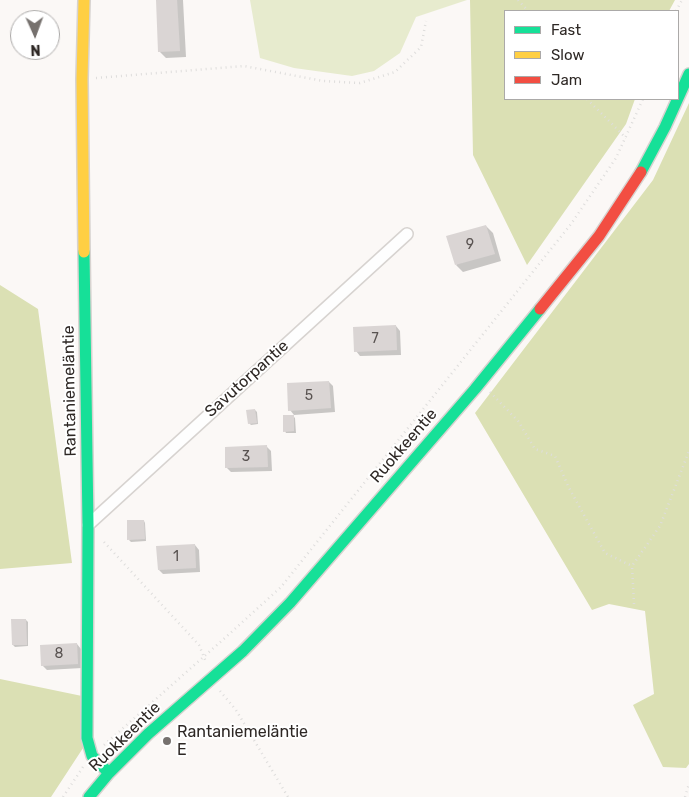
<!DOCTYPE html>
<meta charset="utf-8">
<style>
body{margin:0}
#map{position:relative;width:689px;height:797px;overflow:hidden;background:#fbf8f6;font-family:Rubik,sans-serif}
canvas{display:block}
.legend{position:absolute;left:504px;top:10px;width:175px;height:90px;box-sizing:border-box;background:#fff;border:1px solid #aba9a8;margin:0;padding:6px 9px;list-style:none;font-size:15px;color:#2e2825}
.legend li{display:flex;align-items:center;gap:10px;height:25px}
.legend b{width:25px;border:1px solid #aba9a8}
.north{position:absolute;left:10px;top:10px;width:50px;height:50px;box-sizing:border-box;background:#fff;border:1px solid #aba9a8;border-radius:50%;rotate:178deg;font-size:14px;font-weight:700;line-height:20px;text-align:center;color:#2e2825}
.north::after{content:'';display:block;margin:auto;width:18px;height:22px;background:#76716e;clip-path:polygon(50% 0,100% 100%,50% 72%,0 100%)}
</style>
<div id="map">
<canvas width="689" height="797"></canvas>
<ul class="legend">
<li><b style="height:6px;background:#16e098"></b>Fast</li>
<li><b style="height:6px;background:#ffcf43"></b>Slow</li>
<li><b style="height:6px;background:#f24e42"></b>Jam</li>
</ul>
<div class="north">N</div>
</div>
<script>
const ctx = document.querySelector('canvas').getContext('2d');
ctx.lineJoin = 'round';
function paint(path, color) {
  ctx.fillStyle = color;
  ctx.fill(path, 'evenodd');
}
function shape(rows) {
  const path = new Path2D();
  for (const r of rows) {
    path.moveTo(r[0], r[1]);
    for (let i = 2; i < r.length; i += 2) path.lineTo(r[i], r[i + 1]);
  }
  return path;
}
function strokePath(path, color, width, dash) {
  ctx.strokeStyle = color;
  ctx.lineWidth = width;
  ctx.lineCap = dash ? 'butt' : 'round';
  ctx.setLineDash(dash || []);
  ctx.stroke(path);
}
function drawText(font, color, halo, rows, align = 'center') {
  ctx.font = font + ' Rubik,sans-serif';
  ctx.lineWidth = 4;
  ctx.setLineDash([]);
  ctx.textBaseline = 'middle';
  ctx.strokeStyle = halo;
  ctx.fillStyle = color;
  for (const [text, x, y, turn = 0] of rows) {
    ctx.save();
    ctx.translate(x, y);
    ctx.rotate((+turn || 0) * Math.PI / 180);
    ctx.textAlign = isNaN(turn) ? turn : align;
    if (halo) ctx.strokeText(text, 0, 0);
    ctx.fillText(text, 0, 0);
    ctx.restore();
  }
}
const green = shape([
 [250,0,467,0,416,17,400,53,374,71,352,76,294,68,260,58]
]);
const forest = shape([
 [470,0,675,0,669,11,505,11,505,99,635,99,626,124,527,265,473,155],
 [689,103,689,764,686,768,663,767,633,705,654,694,645,611,609,604,592,610,475,413,653,180],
 [0,285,38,309,72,563,0,569],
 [0,679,82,696,85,745,51,797,0,797]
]);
const shadow = shape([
 [157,0,183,0,186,57,166,58,159,51],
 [486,226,493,233,501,261,463,272,456,265],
 [396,326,400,331,401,355,360,356,356,351],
 [329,382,333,386,335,412,294,415,290,410],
 [255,410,257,412,258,424,251,425,249,423],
 [293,416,295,418,296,433,286,433,285,431],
 [267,447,271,451,272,471,231,472,226,467],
 [144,521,145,523,146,541,131,542,129,540],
 [195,545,199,550,200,572,163,574,159,570],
 [26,620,28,622,28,646,15,647,13,645],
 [77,644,81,649,82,668,47,670,42,665]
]);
const building = shape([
 [156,0,177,0,180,51,158,52],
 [486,225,495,254,455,265,446,236],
 [396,325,397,350,354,352,353,327],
 [329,381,331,408,288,411,287,383],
 [255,409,257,423,248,424,246,410],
 [283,415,294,415,294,431,283,432],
 [267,445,268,467,225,468,225,447],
 [127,520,144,520,145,539,127,540],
 [195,544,196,568,158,570,156,546],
 [11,619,26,619,27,645,12,645],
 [77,643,78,664,41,666,40,645]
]);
const path = shape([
 [518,0,528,11],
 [676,11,682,0],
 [96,78,244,66,323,81,360,83,395,72,421,47,426,21],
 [587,99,626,138],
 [490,392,518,421,535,449,555,456,568,486,605,553,632,566],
 [104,542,199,645,206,662],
 [634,604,632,566,660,526,689,451],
 [220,691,236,710,288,797],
 [104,745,226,637,281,587,571,224,616,158,643,99],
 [63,797,83,767],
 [685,797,689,784]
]);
const street = shape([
 [88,525,407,234]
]);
const fast = shape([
 [641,172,665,127,689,74],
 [84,252,88,525,87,738,92,756,109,773],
 [89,797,109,773,148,734,243,651,290,603,475,389,540,309]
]);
const slow = shape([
 [84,0,82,79,84,252]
]);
const jam = shape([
 [540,309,599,236,641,172]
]);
const markers = [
 [167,741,5,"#76716e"]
];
const numberNames = [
 ["9",470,245],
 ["7",375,339],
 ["5",309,396],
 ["3",246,457],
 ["1",176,557],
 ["8",59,654]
];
const streetNames = [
 ["Savutorpantie",247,379,-42],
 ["Rantaniemeläntie",70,391,-91],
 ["Ruokkeentie",404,446,-49],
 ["Ruokkeentie",125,737,-44]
];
const poiNames = [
 ["Rantaniemeläntie",177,732],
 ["E",177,750]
];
paint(green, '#e7ebce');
paint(forest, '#dbe0b4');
paint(shadow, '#0003');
paint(building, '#dad5d4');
strokePath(street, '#d7d3d0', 14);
strokePath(fast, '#d7d3d0', 14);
strokePath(slow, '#d7d3d0', 14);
strokePath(jam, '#d7d3d0', 14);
strokePath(path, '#dedddc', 2.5, [1, 4]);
strokePath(street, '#fefefe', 11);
strokePath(fast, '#16e098', 11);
strokePath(slow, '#ffcf43', 11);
strokePath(jam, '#f24e42', 11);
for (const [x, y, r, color] of markers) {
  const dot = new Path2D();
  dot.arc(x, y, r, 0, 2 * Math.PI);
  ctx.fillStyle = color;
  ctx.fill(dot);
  strokePath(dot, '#fff', 2);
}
drawText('14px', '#595351', null, numberNames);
drawText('16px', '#2e2825', '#fff', streetNames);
drawText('16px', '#2e2825', '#fff', poiNames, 'left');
</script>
